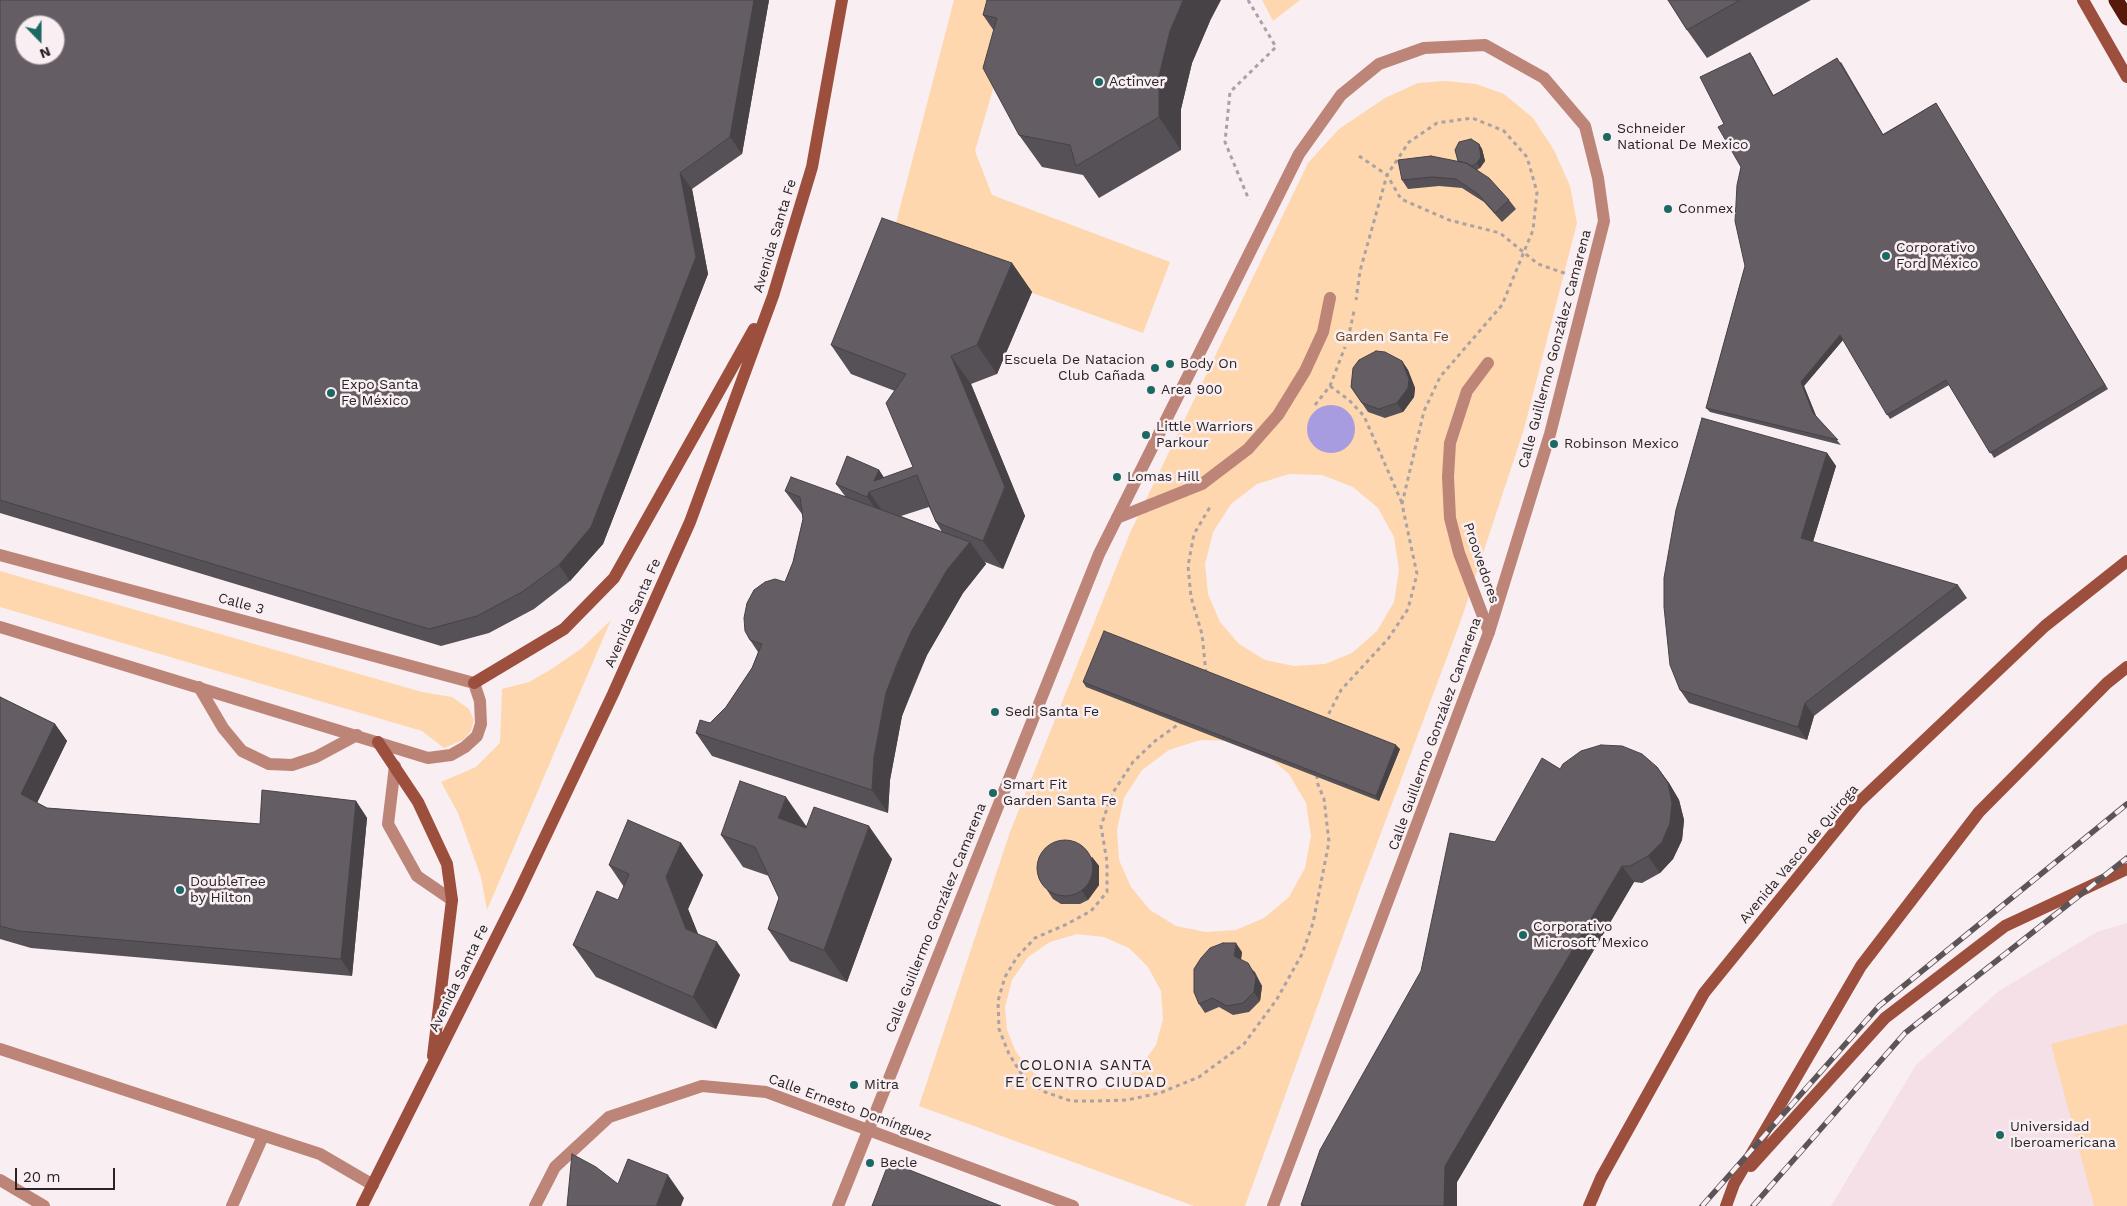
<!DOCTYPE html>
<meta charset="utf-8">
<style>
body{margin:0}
#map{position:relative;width:2127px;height:1206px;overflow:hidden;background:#f9eef1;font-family:"Work Sans",sans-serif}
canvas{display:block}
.north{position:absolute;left:15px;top:15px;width:50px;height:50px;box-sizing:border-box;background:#f9eef1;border:1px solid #a69ea0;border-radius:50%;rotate:158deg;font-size:14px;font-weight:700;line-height:20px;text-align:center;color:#292526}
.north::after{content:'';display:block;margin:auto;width:18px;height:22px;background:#1c6964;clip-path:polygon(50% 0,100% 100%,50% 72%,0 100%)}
.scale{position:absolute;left:15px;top:1168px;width:100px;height:22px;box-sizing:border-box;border:2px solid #292526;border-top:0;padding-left:6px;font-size:15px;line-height:18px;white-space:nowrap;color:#292526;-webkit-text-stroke:4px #f9eef1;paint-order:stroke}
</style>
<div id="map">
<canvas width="2127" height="1206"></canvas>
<div class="north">N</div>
<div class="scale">20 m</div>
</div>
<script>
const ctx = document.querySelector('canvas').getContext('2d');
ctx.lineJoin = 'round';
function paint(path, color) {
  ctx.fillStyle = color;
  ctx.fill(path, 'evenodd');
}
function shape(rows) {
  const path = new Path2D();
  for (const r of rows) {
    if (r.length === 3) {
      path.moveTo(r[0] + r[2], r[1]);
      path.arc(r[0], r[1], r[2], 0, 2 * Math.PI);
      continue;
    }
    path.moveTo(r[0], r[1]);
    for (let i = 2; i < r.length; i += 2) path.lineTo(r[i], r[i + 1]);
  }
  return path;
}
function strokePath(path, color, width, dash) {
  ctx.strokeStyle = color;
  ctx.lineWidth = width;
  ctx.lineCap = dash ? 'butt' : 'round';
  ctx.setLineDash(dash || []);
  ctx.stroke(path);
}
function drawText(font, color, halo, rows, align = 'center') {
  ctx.font = font + ' "Work Sans",sans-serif';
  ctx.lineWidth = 5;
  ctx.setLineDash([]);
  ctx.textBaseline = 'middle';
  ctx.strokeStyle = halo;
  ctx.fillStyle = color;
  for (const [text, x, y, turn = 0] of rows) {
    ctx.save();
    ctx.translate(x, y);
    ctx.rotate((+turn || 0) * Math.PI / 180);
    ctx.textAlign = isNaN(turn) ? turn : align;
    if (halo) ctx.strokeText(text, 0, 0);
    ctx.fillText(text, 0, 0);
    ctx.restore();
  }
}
const built = shape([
 [2127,923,2127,1206,1831,1206,1916,1065,1999,991,2097,932]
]);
const green = shape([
 [954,0,1019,0,975,151,992,195,1170,262,1143,333,891,242],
 [1262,0,1300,0,1273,21],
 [1445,81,1476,84,1504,94,1533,118,1554,150,1570,186,1577,223,1524,429,1461,620,1361,886,1245,1206,1194,1206,919,1106,1010,832,1130,533,1308,163,1339,129,1385,98,1418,83],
 [1289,474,1322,475,1353,487,1378,508,1394,537,1399,570,1394,602,1377,631,1352,653,1325,664,1294,666,1265,660,1239,644,1220,622,1208,594,1205,564,1213,532,1231,504,1257,484],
 [1200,740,1233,741,1264,753,1289,774,1306,803,1311,836,1305,868,1289,897,1264,918,1236,930,1206,932,1176,926,1150,910,1131,887,1119,860,1117,830,1124,798,1142,770,1169,750],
 [1077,934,1104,937,1129,948,1148,967,1161,991,1163,1019,1156,1045,1140,1067,1118,1084,1096,1090,1072,1090,1049,1083,1030,1070,1016,1052,1007,1030,1005,1007,1012,980,1028,957,1050,942],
 [0,571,422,692,452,697,469,709,474,720,471,731,463,740,444,748,422,731,0,607],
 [611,620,487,910,481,877,458,813,441,782,476,767,500,743,502,689,529,682,550,670,582,648],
 [2127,1024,2127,1206,2094,1206,2051,1044]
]);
const water = shape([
 [1331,429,24]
]);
const path = shape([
 [1248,0,1276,47,1230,92,1225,142,1249,200],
 [1359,156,1387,175,1401,199,1449,220,1500,233,1538,264,1567,274],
 [1348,339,1354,311],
 [1330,386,1349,400,1364,416,1402,503],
 [1315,405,1330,386,1345,347],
 [1206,673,1202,634,1191,597,1188,566,1194,534,1210,507],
 [1183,721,1155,741,1133,762,1112,794,1101,826,1107,862,1107,892,1091,911,1065,925,1035,938,1017,957,1005,977,998,1001,999,1029,1009,1054,1024,1078,1045,1092,1071,1101,1097,1101,1127,1100,1160,1093,1199,1077,1244,1044,1277,999,1302,954,1313,923,1329,842,1324,799,1317,782,1317,774],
 [1325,721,1341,690,1388,639,1408,609,1417,574,1402,504,1424,411,1440,377,1502,305,1533,230,1537,192,1527,157,1504,131,1472,118,1437,123,1409,142,1387,175,1360,271,1356,300]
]);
const lane = shape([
 [1488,363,1467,391,1450,443,1448,477,1450,518,1459,553,1489,632],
 [1117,518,1202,484,1248,449,1278,415,1305,371,1323,332,1330,298],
 [199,687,223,728,242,751,269,764,292,765,316,757,357,735],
 [395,766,388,824,417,876,452,900],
 [0,1049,320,1154,373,1185],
 [0,1180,44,1206],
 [232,1206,263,1136]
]);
const street = shape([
 [0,555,474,683,480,701,481,724,477,736,465,747,451,755,428,758,0,627],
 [535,1206,555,1167,609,1117,702,1086,766,1092,1073,1206],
 [838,1206,1099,554,1299,154,1341,95,1379,64,1424,48,1485,45,1544,78,1585,126,1598,178,1604,221,1550,434,1489,632,1273,1206]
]);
const secondary = shape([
 [2083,0,2127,77],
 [474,683,564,629,614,578,754,329],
 [378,742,418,802,447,864,452,900,433,1056],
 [1751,1166,1885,1018,2005,926,2127,869],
 [362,1206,517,896,613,694,690,522,773,296,812,167,842,0],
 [1589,1206,1601,1178,1704,993,1858,803,2045,626,2127,561],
 [1726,1206,1734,1184,1861,966,1979,812,2107,683,2127,667]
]);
const highway = shape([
 [2116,0,2127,18]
]);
const rail = shape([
 [1702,1206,1879,1006,2127,804],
 [1753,1206,1905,1033,2127,858]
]);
const wall = shape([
 [0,0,769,0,742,154,692,189,708,274,603,544,570,581,534,609,489,633,441,646,0,513],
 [1668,0,1811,0,1707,58,1687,30],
 [983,15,1210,21,1192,63,1181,109,1181,150,1099,198,1083,175,1042,167,1019,135,994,31],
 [1750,53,1773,95,1841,62,1883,134,1936,103,2108,389,1994,458,1949,385,1890,419,1843,340,1804,386,1816,416,1841,445,1710,412,1706,408,1745,266,1741,167,1724,124],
 [1479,144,1482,149,1485,161,1480,168,1477,170,1509,200,1516,209,1502,222,1484,202,1462,188,1439,186,1408,189,1402,180,1458,161],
 [1012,263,1032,292,997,374,971,384,1025,516,1003,569,985,562,986,564,963,593,927,655,902,716,890,780,888,813,712,756,696,733,710,723,726,707,752,668,758,652,750,640,785,582,793,562,803,519,802,514,785,491,845,496,836,484,879,470,884,478,913,467,895,391,851,374,831,345],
 [929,507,936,522,942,532,901,516],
 [1402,361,1408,370,1415,388,1414,397,1403,412,1385,418,1368,412,1351,387],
 [1827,453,1836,466,1813,542,1958,585,1967,598,1814,716,1807,740,1689,703,1680,690],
 [1083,682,1400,749,1379,801,1086,687],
 [0,697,55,724,67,741,37,803,47,808,260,824,356,801,367,818,352,976,31,948,0,939],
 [1657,767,1669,783,1679,800,1684,820,1682,840,1673,859,1660,873,1642,883,1634,882,1457,1182,1457,1206,1302,1206,1301,1205,1495,842,1560,769],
 [806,827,892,859,847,982,790,961,768,929,779,898,769,876,743,867,721,835],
 [681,843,703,875,688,909,698,934,740,975,716,1029,596,977,573,945,618,900,624,887,609,865],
 [1092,857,1099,866,1099,885,1088,900,1080,904,1061,904,1053,899,1047,890],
 [1242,952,1241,960,1255,972,1262,986,1260,1001,1249,1012,1233,1015,1219,1007,1205,1013,1199,1004]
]);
const shadedWall = shape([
 [754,0,769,0,742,154,730,137],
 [1183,0,1221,0,1210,21,1192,63,1181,109,1181,150,1159,117,1159,76,1170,31],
 [1750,53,1753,57,1776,100,1773,96],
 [1479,144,1482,149,1485,161,1480,168,1477,163],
 [680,173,692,189,708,274,603,544,570,581,559,565],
 [1012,263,1032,292,997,374,977,345],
 [1840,335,1843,340,1804,386,1817,418,1813,413,1801,382],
 [951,356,971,384,1025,516,1003,569,983,541],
 [1402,361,1408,370,1415,388,1414,397,1403,412,1397,403],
 [1827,453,1836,466,1810,551,1801,538],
 [879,470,889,485,874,481],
 [869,492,889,520,887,525,867,497],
 [970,542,986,564,963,593,927,655,913,687,902,716,890,780,888,813,872,790,874,757,886,693,911,632,947,570],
 [1805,703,1814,716,1807,740,1798,727],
 [55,724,67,741,33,811,21,794],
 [1396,745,1400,749,1379,801,1376,796],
 [1657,767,1669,783,1679,800,1684,820,1682,840,1673,859,1660,873,1648,856],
 [786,797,809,830,778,818],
 [356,801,367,818,352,976,341,959],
 [869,826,892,859,847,982,824,950],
 [681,843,703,875,688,909,709,961,717,942,740,975,716,1029,693,997,666,877],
 [1092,857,1099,866,1099,885,1088,900,1082,891],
 [1622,866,1634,882,1457,1182,1457,1206,1444,1206,1445,1166],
 [1236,943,1242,952,1240,965,1234,956],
 [1248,963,1262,986,1260,1001,1254,992],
 [668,1175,684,1198,681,1206,656,1206]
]);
const building = shape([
 [0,0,754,0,730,137,680,173,696,257,591,527,559,565,522,592,477,616,429,629,0,500,0,0],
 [25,25,55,25,55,55,25,55,25,25],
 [987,0,1183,0,1170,31,1159,76,1159,117,1076,166,1070,145,1019,135,983,68,997,18,983,15,987,0],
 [1668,0,1740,0,1687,30,1668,0],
 [1750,53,1773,96,1837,58,1883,135,1936,103,2105,385,1990,453,1946,380,1887,415,1840,335,1801,382,1813,413,1838,440,1706,408,1745,266,1735,221,1737,185,1741,167,1718,127,1724,124,1700,77,1750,53],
 [1471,139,1479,144,1481,157,1477,163,1472,166,1466,163,1458,161,1455,150,1459,142,1471,139],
 [1431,156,1466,163,1489,178,1509,200,1495,213,1478,194,1456,179,1432,177,1402,180,1398,160,1431,156],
 [882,218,1012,263,977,345,951,356,1005,487,983,541,936,522,917,475,869,492,867,497,836,484,847,456,879,470,874,481,913,467,886,403,906,374,831,345,882,218],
 [1376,351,1385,352,1402,361,1409,379,1408,388,1397,403,1379,409,1362,403,1351,387,1353,368,1359,360,1376,351],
 [1702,418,1827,453,1801,538,1958,585,1805,703,1798,727,1680,690,1670,665,1664,607,1664,578,1676,510,1702,418],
 [791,477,970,542,947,570,911,632,897,664,886,693,874,757,872,790,696,733,700,720,710,723,726,707,752,668,762,644,750,640,745,631,744,618,747,603,754,590,765,582,775,579,785,582,793,562,803,519,800,497,785,491,791,477],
 [1104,631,1396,745,1376,796,1083,682,1104,631],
 [0,697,55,724,21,794,47,808,260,824,262,790,356,801,341,959,19,931,0,926,0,697],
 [1601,745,1622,746,1642,754,1657,767,1668,783,1672,803,1670,823,1662,842,1648,856,1630,866,1622,866,1445,1166,1444,1206,1305,1206,1301,1205,1320,1150,1421,971,1450,833,1495,842,1542,758,1560,769,1563,764,1581,751,1601,745],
 [740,781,786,797,778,818,806,828,814,807,869,826,824,950,768,929,779,898,755,847,721,835,740,781],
 [628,820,681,843,666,877,686,929,717,942,693,997,573,945,597,891,618,900,629,874,609,865,628,820],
 [1065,868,28],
 [1223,943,1236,943,1234,956,1248,963,1256,977,1254,992,1243,1003,1227,1006,1212,998,1199,1004,1194,992,1194,969,1201,958,1210,948,1223,943],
 [572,1154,596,1167,618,1184,628,1159,668,1175,656,1206,567,1206,572,1154],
 [889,1162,1001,1206,872,1206,889,1162]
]);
const markers = [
 [1099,82,5,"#1c6964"],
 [1607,137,5,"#1c6964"],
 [1668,209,5,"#1c6964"],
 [1886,256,5,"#1c6964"],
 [1170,364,5,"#1c6964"],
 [1155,368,5,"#1c6964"],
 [1151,390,5,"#1c6964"],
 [331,393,5,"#1c6964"],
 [1146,435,5,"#1c6964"],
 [1554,444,5,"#1c6964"],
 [1117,477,5,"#1c6964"],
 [995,712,5,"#1c6964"],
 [993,793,5,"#1c6964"],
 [180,890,5,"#1c6964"],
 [1523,935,5,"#1c6964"],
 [854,1085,5,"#1c6964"],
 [2000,1135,5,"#1c6964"],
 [870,1163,5,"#1c6964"]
];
const poiNames = [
 ["Actinver",1109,82],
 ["Schneider",1617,129],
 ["National De Mexico",1617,145],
 ["Conmex",1678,209],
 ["Corporativo",1896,248],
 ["Ford México",1896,264],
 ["Escuela De Natacion",1145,360,"right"],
 ["Club Cañada",1145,376,"right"],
 ["Body On",1180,364],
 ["Expo Santa",341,385],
 ["Fe México",341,401],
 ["Area 900",1161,390],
 ["Little Warriors",1156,427],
 ["Parkour",1156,443],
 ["Robinson Mexico",1564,444],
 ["Lomas Hill",1127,477],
 ["Sedi Santa Fe",1005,712],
 ["Smart Fit",1003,785],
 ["Garden Santa Fe",1003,801],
 ["DoubleTree",190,882],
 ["by Hilton",190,898],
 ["Corporativo",1533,927],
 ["Microsoft Mexico",1533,943],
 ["Mitra",864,1085],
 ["Universidad",2010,1127],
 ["Iberoamericana",2010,1143],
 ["Becle",880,1163]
];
const streetNames = [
 ["Avenida Santa Fe",775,236,-73],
 ["Calle Guillermo González Camarena",1555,349,-75],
 ["Proovedores",1481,563,71],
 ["Calle 3",241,604,15],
 ["Avenida Santa Fe",633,613,-66],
 ["Calle Guillermo González Camarena",1435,734,-70],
 ["Avenida Vasco de Quiroga",1799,854,-50],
 ["Calle Guillermo González Camarena",936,918,-68],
 ["Avenida Santa Fe",459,978,-64],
 ["Calle Ernesto Domínguez",850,1108,20]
];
const parkNames = [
 ["Garden Santa Fe",1392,337]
];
const neighbourhoodNames = [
 ["COLONIA SANTA",1086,1066],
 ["FE CENTRO CIUDAD",1086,1083]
];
paint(built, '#f4e0e6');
paint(green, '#fed7ae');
paint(water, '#a79ce0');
strokePath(path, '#aaa2a4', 3, [4, 4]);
strokePath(lane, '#bc8578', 12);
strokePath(street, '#bc8578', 12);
strokePath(secondary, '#9d4f3e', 12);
strokePath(highway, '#57190b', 15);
strokePath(rail, '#5b5557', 5.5);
strokePath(rail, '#f9eef1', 4, [11]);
paint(wall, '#565156');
paint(shadedWall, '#464246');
paint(building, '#645e64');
strokePath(building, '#464246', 1);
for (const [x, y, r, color] of markers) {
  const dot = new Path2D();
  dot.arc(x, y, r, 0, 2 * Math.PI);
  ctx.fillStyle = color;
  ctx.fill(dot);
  strokePath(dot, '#f9eef1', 2);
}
drawText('14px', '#292526', '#f9eef1', poiNames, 'left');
drawText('14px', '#292526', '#f9eef1', streetNames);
drawText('14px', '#694519', '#f9eef1', parkNames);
ctx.letterSpacing = '1px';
drawText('15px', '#292526', '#f9eef1', neighbourhoodNames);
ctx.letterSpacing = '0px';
</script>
